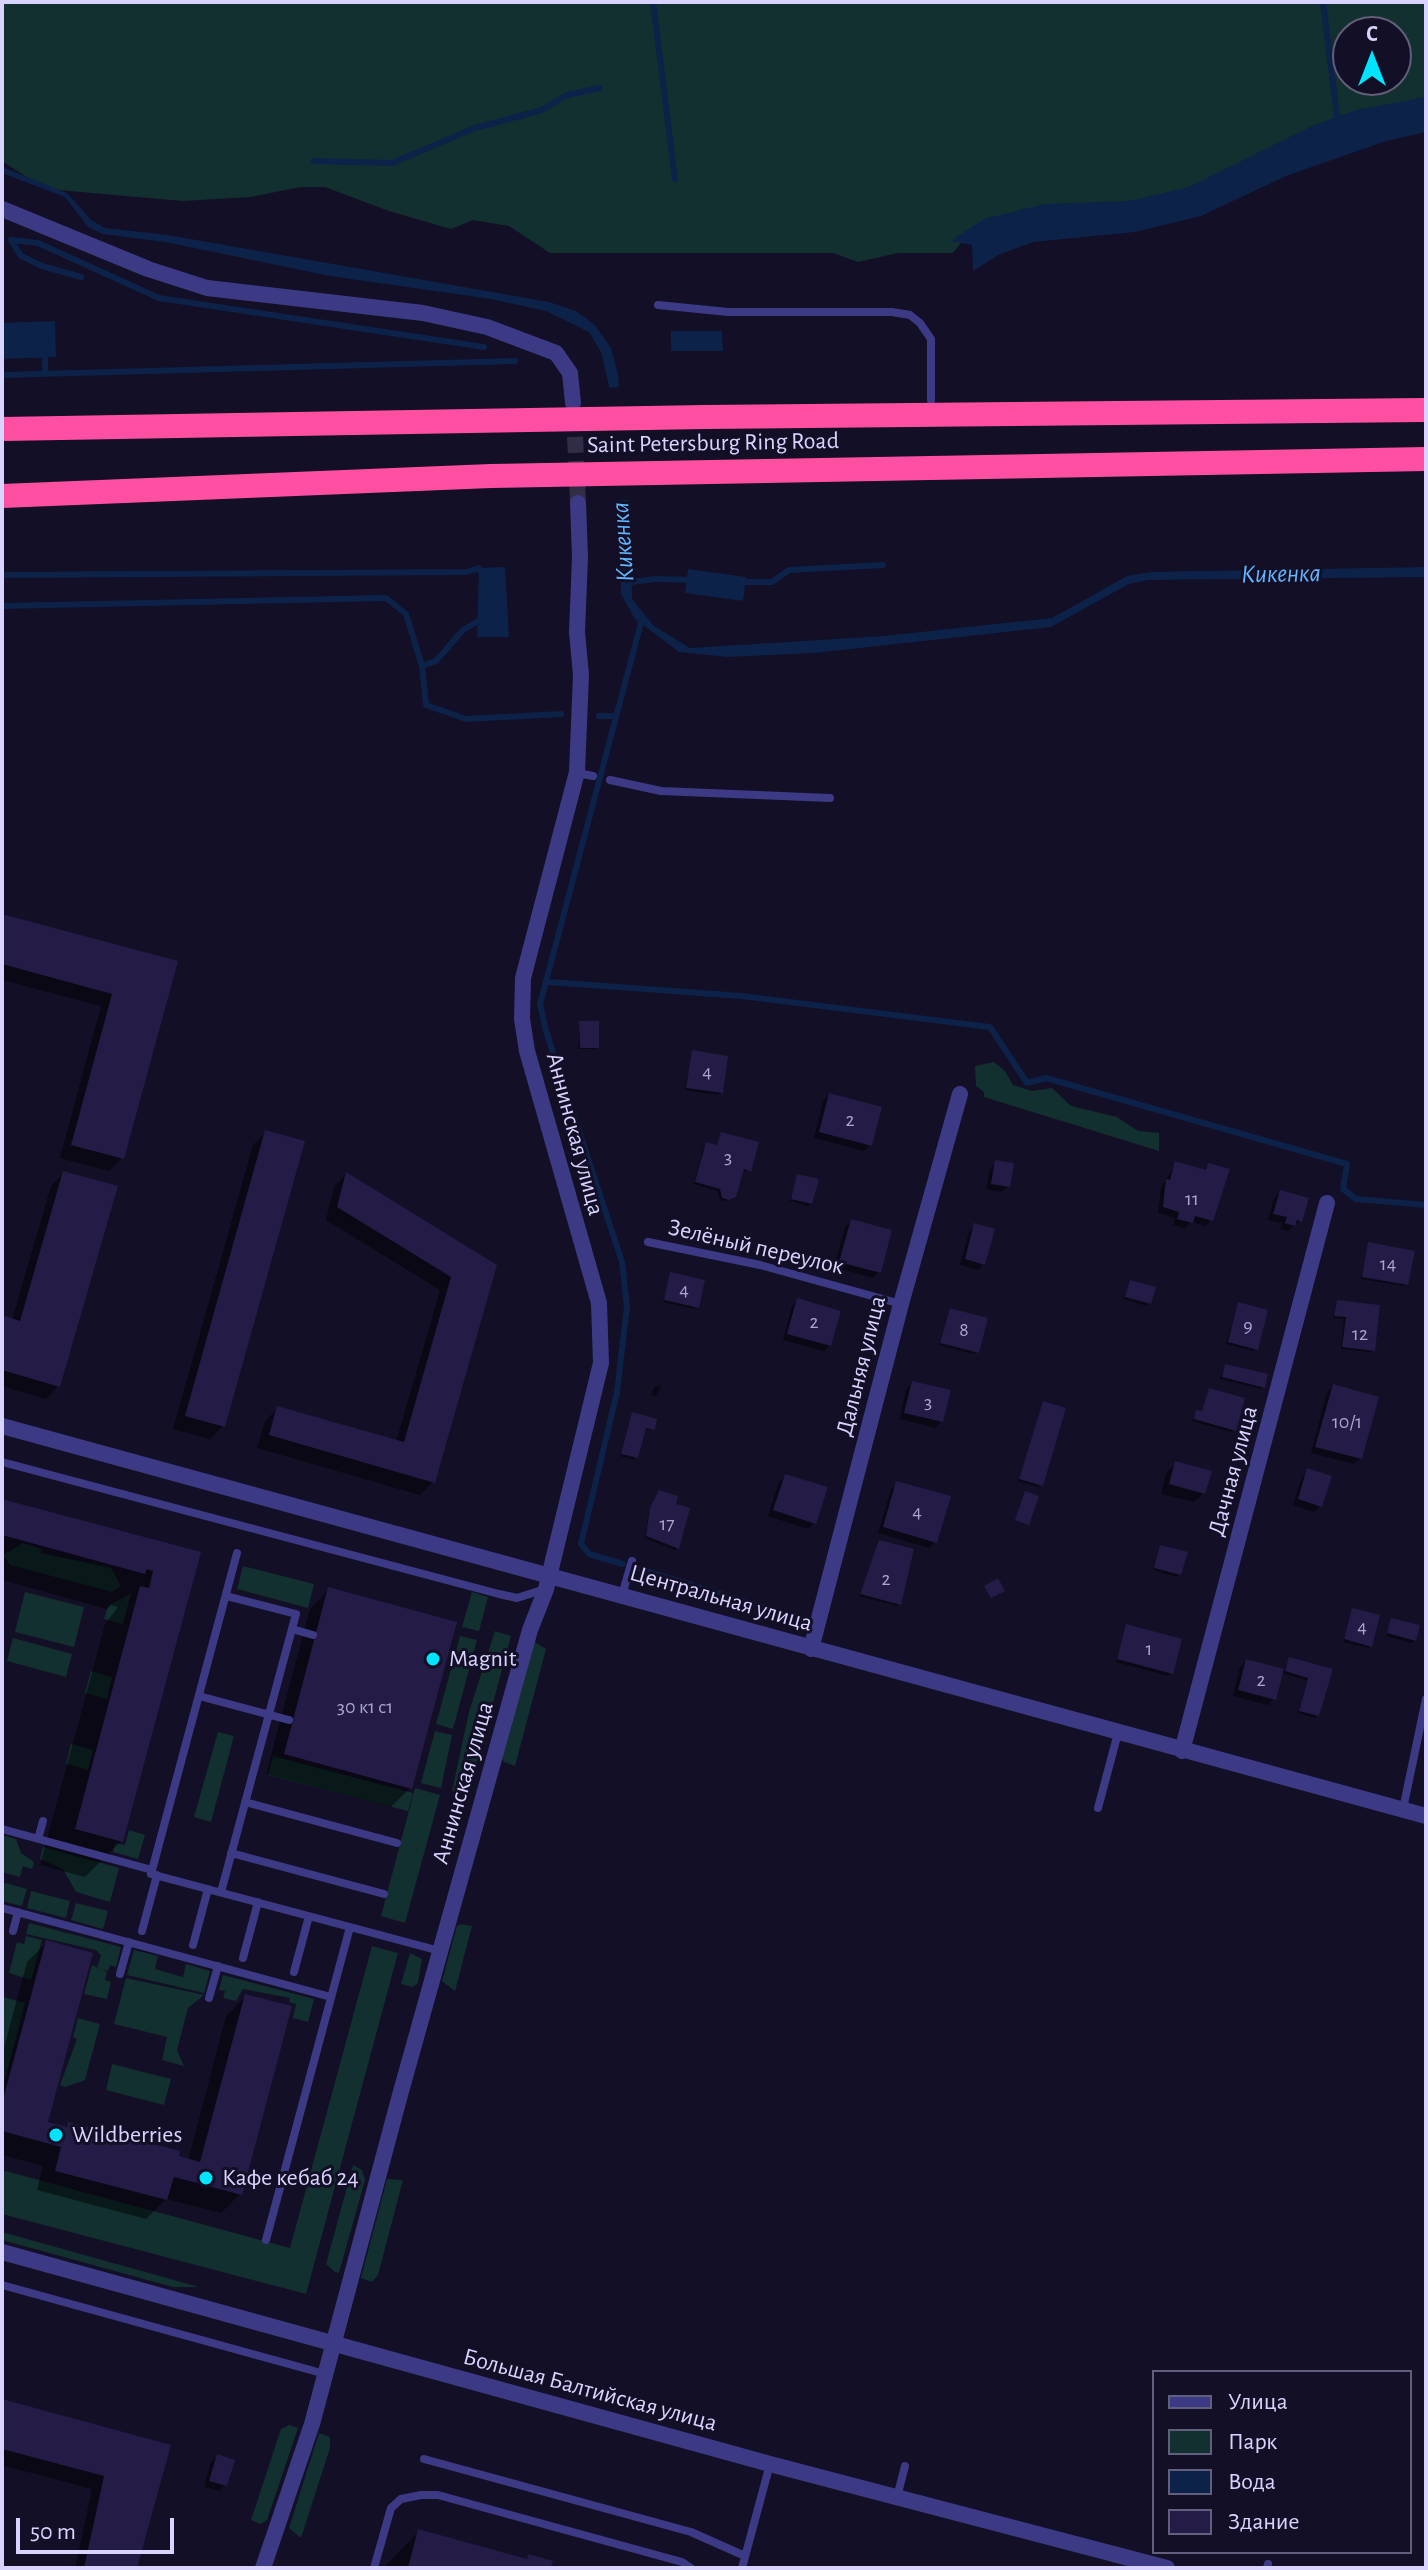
<!DOCTYPE html>
<meta charset="utf-8">
<style>
body{margin:0}
#map{position:relative;width:1428px;height:2570px;overflow:hidden;background:#130f26;font-family:"Alegreya Sans",sans-serif}
canvas{display:block}
.frame{position:absolute;inset:0;border:4px solid #d9d4ff;pointer-events:none}
.legend{position:absolute;left:1152px;top:2370px;width:260px;height:184px;box-sizing:border-box;background:#130f26;border:2px solid #625e7d;margin:0;padding:10px 14px;list-style:none;font-size:24px;color:#d9d4ff}
.legend li{display:flex;align-items:center;gap:16px;height:40px}
.legend b{width:40px;border:2px solid #625e7d}
.north{position:absolute;left:1332px;top:16px;width:80px;height:80px;box-sizing:border-box;background:#130f26;border:2px solid #625e7d;border-radius:50%;rotate:0deg;font-size:22px;font-weight:700;line-height:32px;text-align:center;color:#d9d4ff}
.north::after{content:'';display:block;margin:auto;width:28px;height:36px;background:#00e5ff;clip-path:polygon(50% 0,100% 100%,50% 72%,0 100%)}
.scale{position:absolute;left:16px;top:2518px;width:158px;height:36px;box-sizing:border-box;border:4px solid #d9d4ff;border-top:0;padding-left:10px;font-size:24px;line-height:28px;white-space:nowrap;color:#d9d4ff;-webkit-text-stroke:6px #130f26;paint-order:stroke}
</style>
<div id="map">
<canvas width="1428" height="2570"></canvas>
<div class="frame"></div>
<ul class="legend">
<li><b style="height:10px;background:#3d3a85"></b>Улица</li>
<li><b style="height:22px;background:#12302f"></b>Парк</li>
<li><b style="height:22px;background:#0c2248"></b>Вода</li>
<li><b style="height:22px;background:#241b47"></b>Здание</li>
</ul>
<div class="north">С</div>
<div class="scale">50 m</div>
</div>
<script>
const ctx = document.querySelector('canvas').getContext('2d');
ctx.lineJoin = 'round';
function paint(path, color) {
  ctx.fillStyle = color;
  ctx.fill(path, 'evenodd');
}
function shape(rows) {
  const path = new Path2D();
  for (const r of rows) {
    path.moveTo(r[0], r[1]);
    for (let i = 2; i < r.length; i += 2) path.lineTo(r[i], r[i + 1]);
  }
  return path;
}
function strokePath(path, color, width, dash) {
  ctx.strokeStyle = color;
  ctx.lineWidth = width;
  ctx.lineCap = dash ? 'butt' : 'round';
  ctx.setLineDash(dash || []);
  ctx.stroke(path);
}
function drawText(font, color, halo, rows, align = 'center') {
  ctx.font = font + ' "Alegreya Sans",sans-serif';
  ctx.lineWidth = 6;
  ctx.setLineDash([]);
  ctx.textBaseline = 'middle';
  ctx.strokeStyle = halo;
  ctx.fillStyle = color;
  for (const [text, x, y, turn = 0] of rows) {
    ctx.save();
    ctx.translate(x, y);
    ctx.rotate((+turn || 0) * Math.PI / 180);
    ctx.textAlign = isNaN(turn) ? turn : align;
    if (halo) ctx.strokeText(text, 0, 0);
    ctx.fillText(text, 0, 0);
    ctx.restore();
  }
}
const green = shape([
 [2,2,1426,2,1426,107,1374,110,1327,121,1187,190,961,243,953,253,898,253,858,262,833,253,550,253,509,226,473,220,451,229,389,211,325,187,301,187,250,197,183,201,58,190,36,183,2,161],
 [1348,32,1396,32,1396,80,1348,80],
 [994,1062,1005,1071,1013,1085,1032,1091,1052,1088,1071,1106,1117,1117,1138,1131,1159,1133,1159,1151,984,1097,984,1092,976,1086,975,1066],
 [23,1543,42,1549,41,1553,111,1568,121,1586,112,1592,10,1565,3,1555],
 [243,1566,314,1584,308,1608,237,1589],
 [25,1592,84,1607,74,1647,15,1632],
 [472,1592,488,1597,479,1631,462,1627],
 [131,1593,123,1624,104,1619,108,1606],
 [495,1631,511,1636,470,1789,461,1793,452,1791,469,1712],
 [460,1636,477,1640,453,1729,436,1724],
 [13,1638,72,1654,66,1677,7,1661],
 [533,1641,546,1649,515,1766,504,1762,502,1758],
 [91,1671,112,1677,107,1699,85,1693],
 [435,1731,452,1735,441,1788,421,1783],
 [218,1732,234,1736,211,1822,194,1817],
 [71,1744,93,1750,88,1770,66,1764],
 [273,1756,413,1793,408,1811,268,1775],
 [415,1788,440,1795,405,1923,381,1916],
 [129,1830,145,1835,138,1859,113,1852,115,1843,125,1845],
 [2,1835,16,1839,21,1853,34,1862,32,1869,23,1866,20,1877,2,1872],
 [43,1847,119,1868,110,1902,76,1892,63,1869,40,1859],
 [2,1882,27,1889,22,1906,2,1901],
 [31,1891,70,1901,66,1918,27,1908],
 [76,1903,108,1911,103,1929,71,1920],
 [29,1923,121,1947,116,1967,110,1965,108,1971,97,1968,101,1955,96,1950,26,1934],
 [461,1924,472,1926,455,1991,442,1981,457,1926],
 [26,1936,42,1940,31,1980,9,1973,17,1942,24,1944],
 [372,1946,398,1953,306,2294,2,2214,2,2170,290,2248],
 [134,1950,158,1956,155,1969,183,1977,186,1964,210,1971,204,1993,127,1975],
 [410,1953,422,1959,418,1983,413,1987,401,1984],
 [92,1965,107,1972,105,1980,111,1982,107,1999,84,1994],
 [223,1975,314,1999,308,2022,293,2018,296,2004,289,2002,290,1998,243,1989,236,2001,223,1998,225,1991,219,1990],
 [126,1978,204,1995,188,2008,177,2050,184,2066,162,2060,167,2037,114,2024],
 [3,1997,25,2003,4,2083,2,2082],
 [78,2018,100,2024,85,2080,65,2087,60,2085,77,2039,73,2037],
 [112,2064,171,2079,164,2105,106,2090],
 [353,2165,362,2170,365,2180,339,2273,335,2272,326,2264],
 [387,2179,403,2180,378,2275,372,2282,361,2278],
 [2,2232,199,2287,173,2287,2,2240],
 [289,2425,298,2428,267,2520,261,2524,251,2520,281,2429],
 [319,2433,330,2437,330,2448,301,2538,289,2528]
]);
const water = shape([
 [1426,97,1426,132,1386,141,1286,176,1201,216,1135,232,1033,242,998,255,973,271,972,245,950,241,984,219,1045,204,1129,201,1189,187,1312,126,1356,110],
 [2,167,67,193,91,220,105,228,168,235,549,302,576,311,595,325,611,348,618,374,630,520,632,599,654,626,690,648,884,636,1052,618,1127,576,1150,572,1426,567,1426,577,1148,580,1129,584,1051,627,814,653,727,657,679,652,635,619,621,594,621,520,612,399,601,352,589,332,546,311,491,299,330,276,165,242,103,234,88,227,65,197,2,173],
 [55,321,56,357,2,359,2,323],
 [671,331,722,331,723,351,671,351],
 [505,567,509,637,477,637,479,568],
 [688,569,746,577,743,601,685,593]
]);
const pier = shape([
 [623,387,633,500,616,500,605,388]
]);
const shadow = shape([
 [2,916,175,963,122,1158,109,1171,60,1158,101,1006,2,980],
 [580,1023,597,1047,595,1049,578,1049],
 [693,1052,721,1092,718,1095,685,1090],
 [829,1095,870,1145,864,1151,814,1138,823,1101],
 [266,1132,223,1426,210,1439,173,1429,253,1145],
 [722,1134,749,1171,741,1171,732,1199,725,1201,720,1200,718,1191,694,1184,704,1146,716,1147],
 [996,1162,1008,1186,1002,1192,986,1189,990,1169],
 [1176,1164,1203,1171,1209,1165,1211,1220,1205,1226,1191,1222,1185,1228,1173,1225,1175,1218,1158,1213,1161,1187],
 [64,1173,58,1386,46,1399,2,1386,2,1317,12,1320,51,1186],
 [346,1174,495,1266,433,1482,420,1495,257,1448,265,1421,278,1408,396,1442,440,1290,326,1220,334,1187],
 [798,1176,811,1203,808,1206,790,1201],
 [1280,1192,1300,1221,1287,1231,1280,1229,1282,1223,1268,1220,1274,1198],
 [851,1221,879,1272,873,1278,834,1267,845,1227],
 [975,1226,984,1264,978,1270,960,1265,969,1232],
 [1369,1245,1407,1284,1404,1286,1361,1279],
 [671,1275,697,1307,694,1309,663,1302],
 [1131,1282,1149,1303,1147,1306,1124,1299],
 [798,1300,830,1345,824,1351,783,1340,792,1306],
 [1337,1302,1373,1350,1370,1352,1341,1349,1344,1319,1333,1318],
 [1238,1305,1256,1349,1253,1351,1226,1344],
 [950,1310,977,1352,974,1354,939,1345],
 [1225,1366,1263,1387,1261,1389,1220,1379],
 [913,1383,941,1421,935,1428,900,1419,906,1389],
 [655,1386,661,1387,656,1396,651,1395],
 [1333,1386,1360,1458,1354,1464,1311,1453,1327,1392],
 [1209,1390,1234,1430,1231,1432,1192,1421,1197,1412,1201,1413],
 [1043,1403,1041,1485,1038,1487,1018,1481],
 [633,1415,653,1429,643,1430,634,1460,620,1456],
 [1176,1463,1204,1493,1194,1502,1161,1494,1166,1473],
 [1308,1471,1320,1506,1314,1512,1293,1505,1302,1477],
 [785,1476,814,1523,808,1529,768,1516,779,1482],
 [897,1483,935,1542,929,1548,878,1533,891,1489],
 [657,1495,677,1548,675,1550,645,1538,649,1512],
 [2,1501,198,1554,121,1841,85,1877,40,1865,105,1624,118,1607,111,1605,107,1609,2,1580],
 [879,1542,899,1604,897,1606,859,1596],
 [1161,1547,1179,1574,1177,1577,1153,1570],
 [329,1589,410,1788,391,1807,266,1774,310,1609],
 [1352,1610,1371,1646,1368,1648,1343,1642],
 [1392,1620,1415,1640,1412,1643,1386,1636],
 [1127,1626,1171,1673,1168,1676,1116,1662],
 [1290,1659,1330,1670,1315,1718,1298,1713,1307,1680,1281,1673,1274,1699,1268,1705,1233,1696,1240,1667,1246,1661,1284,1671],
 [46,1943,45,2123,64,2128,69,2124,188,2161,226,2016,246,1996,240,2194,221,2213,166,2199,146,2219,37,2190,43,2166,2,2155,2,2055,27,1962],
 [2,2401,169,2447,135,2568,75,2568,92,2489,2,2465],
 [217,2456,232,2461,225,2485,219,2491,204,2487,211,2462],
 [419,2531,525,2560,529,2556,552,2568,383,2568]
]);
const stream = shape([
 [653,2,675,179],
 [1323,2,1338,125],
 [314,161,392,163,475,128,542,110,567,95,600,88],
 [81,277,42,266,21,256,11,240,38,243,159,298,484,347],
 [45,357,45,374],
 [2,375,515,361],
 [2,575,467,572,479,568,482,575],
 [738,582,772,582,789,570,883,565],
 [626,589,631,582,655,579,695,580],
 [2,606,386,598,406,614,422,666,426,705,466,719,561,714],
 [422,666,436,661,463,630,480,620],
 [599,716,616,716],
 [549,982,742,996,990,1027,1027,1083,1046,1078,1347,1164,1343,1189,1356,1199,1426,1205],
 [623,1564,589,1554,581,1544,617,1392,627,1306,622,1262,546,1031,540,1004,642,619],
 [637,1568,800,1618]
]);
const building = shape([
 [2,914,178,961,124,1159,71,1145,112,994,2,964],
 [579,1021,599,1021,599,1048,580,1048],
 [692,1050,728,1056,723,1093,686,1088],
 [829,1093,882,1107,872,1146,819,1132],
 [265,1130,305,1141,225,1427,185,1416],
 [721,1132,759,1142,751,1172,744,1169,736,1197,729,1200,722,1198,720,1189,695,1182,706,1142,717,1145],
 [995,1160,1014,1163,1010,1187,991,1184],
 [1175,1161,1206,1170,1208,1163,1230,1169,1213,1221,1195,1216,1193,1223,1177,1219,1179,1212,1163,1207,1166,1179,1170,1180],
 [63,1171,118,1186,60,1387,2,1370,2,1315,20,1321],
 [346,1172,497,1265,435,1483,269,1435,277,1406,404,1442,451,1277,337,1207],
 [797,1174,819,1179,812,1204,791,1199],
 [1280,1190,1309,1198,1302,1222,1297,1220,1295,1226,1285,1223,1287,1217,1273,1214],
 [851,1219,892,1230,881,1273,839,1262],
 [974,1223,995,1229,985,1265,965,1259],
 [1368,1242,1415,1251,1408,1285,1362,1277],
 [670,1272,705,1280,699,1308,664,1300],
 [1130,1280,1156,1287,1151,1304,1125,1297],
 [797,1298,841,1311,831,1346,787,1334],
 [1337,1300,1380,1305,1375,1351,1342,1347,1346,1317,1334,1316],
 [1238,1302,1268,1310,1258,1350,1228,1342],
 [950,1308,988,1318,979,1353,940,1343],
 [1225,1364,1268,1374,1265,1388,1222,1377],
 [912,1381,951,1390,943,1422,904,1413],
 [1333,1384,1379,1397,1362,1459,1315,1447],
 [1209,1388,1245,1398,1236,1431,1194,1419,1196,1410,1202,1411],
 [1043,1401,1066,1408,1043,1486,1019,1479],
 [632,1412,657,1419,655,1430,646,1428,638,1458,621,1454],
 [1175,1461,1212,1471,1205,1494,1169,1484],
 [1307,1468,1332,1476,1322,1507,1298,1499],
 [785,1474,828,1487,816,1524,773,1510],
 [896,1481,951,1496,937,1543,883,1527],
 [659,1490,678,1496,676,1504,690,1508,679,1549,646,1536,650,1508],
 [1025,1491,1039,1496,1029,1525,1015,1520],
 [2,1499,201,1552,123,1842,75,1829,140,1586,149,1588,153,1571,147,1569,145,1574,2,1535],
 [879,1540,914,1549,901,1605,860,1594],
 [1160,1545,1188,1552,1181,1575,1154,1568],
 [998,1578,1005,1591,991,1598,984,1586],
 [328,1587,457,1622,412,1789,284,1754],
 [1352,1608,1380,1615,1372,1647,1344,1639],
 [1391,1618,1420,1625,1416,1641,1387,1633],
 [1126,1624,1182,1639,1173,1674,1117,1659],
 [1289,1657,1333,1669,1319,1716,1299,1711,1308,1678,1285,1671],
 [1246,1659,1284,1669,1276,1700,1238,1690],
 [46,1940,93,1953,48,2122,67,2127,68,2122,180,2151,179,2156,200,2162,245,1994,292,2006,242,2195,174,2177,167,2200,55,2171,61,2147,2,2131,2,2103],
 [2,2399,171,2445,137,2568,84,2568,104,2476,2,2449],
 [217,2454,235,2460,227,2486,209,2481],
 [418,2529,527,2559,528,2554,553,2561,551,2568,408,2568]
]);
const minorTunnel = shape([
 [574,413,578,503]
]);
const service = shape([
 [658,305,728,312,892,312,910,315,920,323,931,339,931,400],
 [577,773,593,776],
 [610,780,661,791,830,798],
 [648,1242,760,1265,901,1304],
 [2,1462,499,1594,517,1598,545,1589],
 [237,1553,151,1874,440,1951],
 [622,1595,632,1561],
 [292,1629,313,1635],
 [199,1696,289,1720],
 [245,1802,397,1843],
 [1098,1808,1118,1733],
 [1403,1809,1426,1699],
 [2,1829,152,1870],
 [38,1839,43,1821],
 [231,1853,384,1894],
 [221,1892,296,1614,226,1596],
 [2,1908,331,1997],
 [13,1931,18,1912],
 [142,1931,157,1875],
 [193,1945,208,1889],
 [243,1958,258,1902],
 [294,1972,309,1916],
 [120,1974,129,1942],
 [209,1998,218,1966],
 [266,2240,350,1927],
 [2,2285,325,2374],
 [424,2459,691,2532,745,2556],
 [897,2497,905,2466],
 [374,2568,391,2508,401,2499,421,2495,438,2495,682,2562,691,2568],
 [742,2568,770,2464],
 [1267,2568,1268,2564]
]);
const minor = shape([
 [2,209,148,269,207,288,423,313,487,327,556,353,570,373,573,403],
 [2,1426,1426,1816],
 [811,1649,901,1304,960,1094],
 [1182,1751,1327,1203],
 [2,2252,770,2464,1167,2568],
 [263,2568,312,2424,400,2095,530,1630,546,1589,601,1363,599,1303,527,1051,522,1019,523,978,577,772,581,675,577,632,580,557,578,503]
]);
const motorway = shape([
 [2,429,705,417,1426,410],
 [2,496,491,476,1426,459]
]);
const markers = [
 [433,1659,8,"#00e5ff"],
 [56,2135,8,"#00e5ff"],
 [206,2178,8,"#00e5ff"]
];
const numberNames = [
 ["4",707,1072],
 ["2",850,1120],
 ["3",728,1157],
 ["11",1192,1199],
 ["14",1388,1264],
 ["4",684,1290],
 ["2",814,1322],
 ["9",1248,1326],
 ["8",964,1330],
 ["12",1360,1334],
 ["3",928,1402],
 ["10/1",1347,1422],
 ["4",917,1512],
 ["17",667,1524],
 ["2",886,1579],
 ["4",1362,1627],
 ["1",1149,1649],
 ["2",1261,1680],
 ["30 к1 с1",365,1707]
];
const streetNames = [
 ["Saint Petersburg Ring Road",713,443,-1],
 ["Аннинская улица",575,1134,75],
 ["Зелёный переулок",756,1247,13],
 ["Дальняя улица",861,1366,-76],
 ["Дачная улица",1233,1471,-75],
 ["Центральная улица",721,1598,16],
 ["Аннинская улица",463,1783,-74],
 ["Большая Балтийская улица",590,2390,15]
];
const poiNames = [
 ["Magnit",449,1659],
 ["Wildberries",72,2135],
 ["Кафе кебаб 24",222,2178]
];
const waterNames = [
 ["Кикенка",623,542,-94],
 ["Кикенка",1281,574,-1]
];
paint(green, '#12302f');
paint(water, '#0c2248');
paint(pier, '#130f26');
paint(shadow, '#0007');
strokePath(stream, '#0c2248', 6);
paint(building, '#241b47');
strokePath(minorTunnel, '#312d47', 16, [16, 8]);
strokePath(service, '#3d3a85', 8);
strokePath(minor, '#3d3a85', 16);
strokePath(motorway, '#ff4fa3', 24);
for (const [x, y, r, color] of markers) {
  const dot = new Path2D();
  dot.arc(x, y, r, 0, 2 * Math.PI);
  ctx.fillStyle = color;
  ctx.fill(dot);
  strokePath(dot, '#130f26', 3);
}
drawText('20px', '#aca6d1', null, numberNames);
drawText('24px', '#d9d4ff', '#130f26', streetNames);
drawText('24px', '#d9d4ff', '#130f26', poiNames, 'left');
drawText('italic 26px', '#62b6ff', '#130f26', waterNames);
</script>
